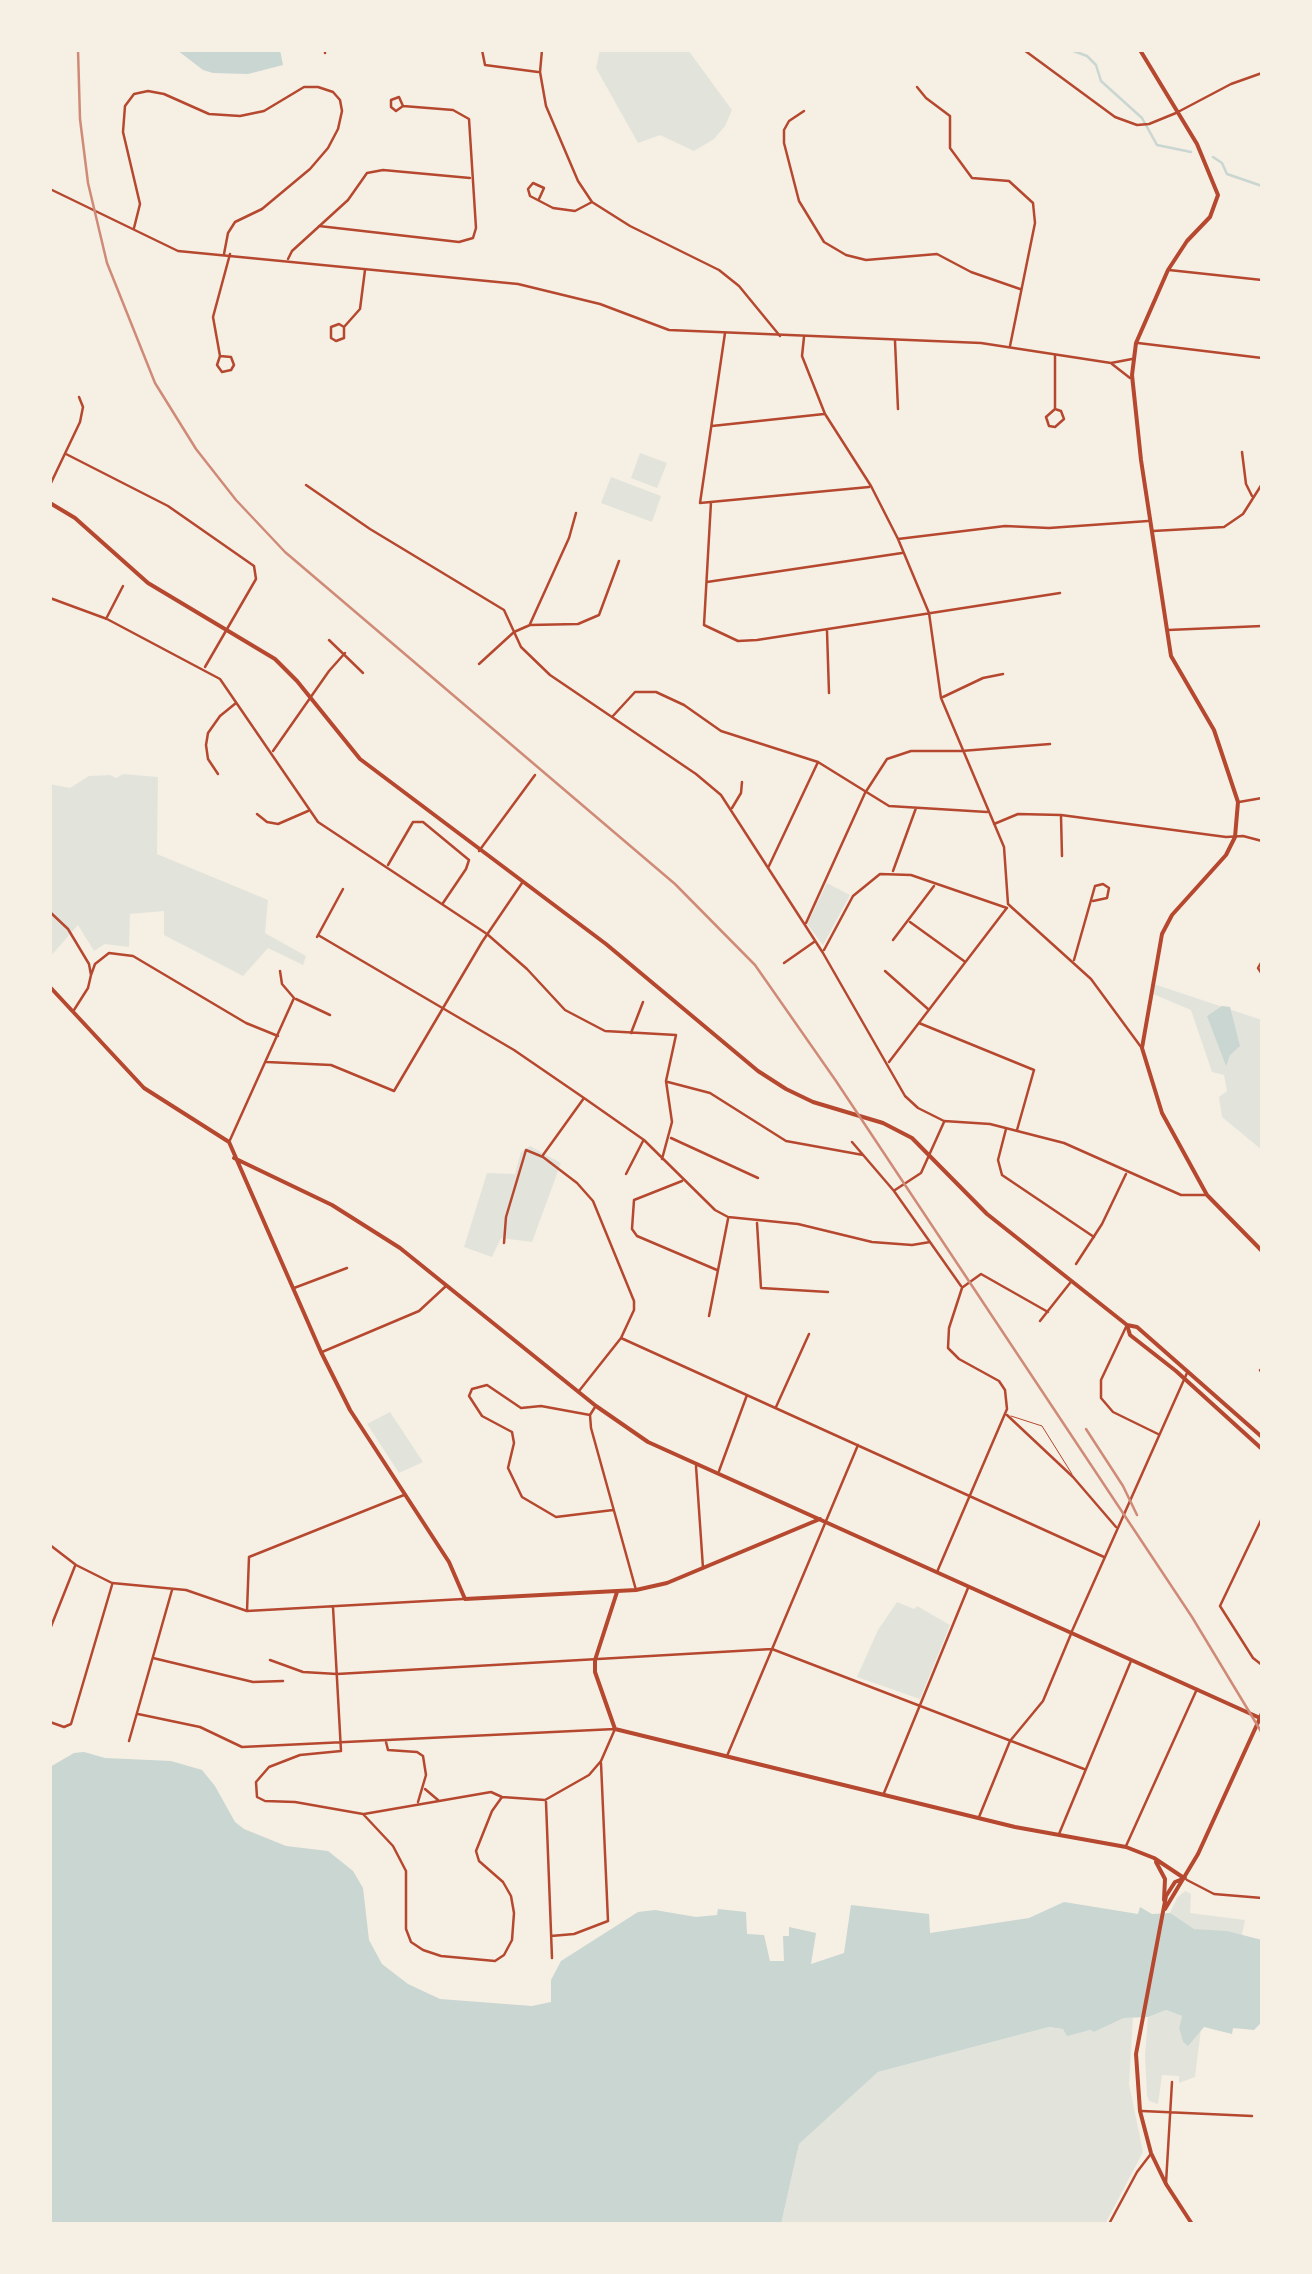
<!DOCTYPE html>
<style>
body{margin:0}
#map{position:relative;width:1312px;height:2274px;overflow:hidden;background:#f6efe4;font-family:"DM Sans",sans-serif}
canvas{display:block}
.frame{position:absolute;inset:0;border:52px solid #f6efe4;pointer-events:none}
</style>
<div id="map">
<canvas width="1312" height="2274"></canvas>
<div class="frame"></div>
</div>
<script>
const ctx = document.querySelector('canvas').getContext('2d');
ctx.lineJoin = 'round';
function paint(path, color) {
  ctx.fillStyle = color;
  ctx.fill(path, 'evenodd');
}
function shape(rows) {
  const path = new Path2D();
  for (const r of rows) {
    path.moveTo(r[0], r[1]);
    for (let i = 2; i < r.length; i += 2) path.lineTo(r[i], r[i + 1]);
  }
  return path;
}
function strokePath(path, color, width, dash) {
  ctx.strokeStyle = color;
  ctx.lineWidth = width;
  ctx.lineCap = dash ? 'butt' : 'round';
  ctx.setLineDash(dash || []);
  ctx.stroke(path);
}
const green = shape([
 [600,50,688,50,732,110,725,126,714,139,694,151,660,135,638,143,596,68],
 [640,453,667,463,657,488,631,478],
 [611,477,661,496,652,522,601,503],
 [123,774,158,777,157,854,268,900,265,933,306,956,303,965,268,948,243,976,164,935,164,911,130,914,129,947,105,944,94,951,78,925,50,957,50,784,70,788,89,776,110,775,116,778],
 [827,883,850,895,823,945,807,924],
 [1154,984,1262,1020,1262,1150,1222,1117,1219,1097,1227,1091,1224,1075,1212,1072,1191,1010,1153,994],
 [530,1146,561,1163,532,1242,501,1238,492,1257,464,1247,487,1173,515,1174,521,1152],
 [390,1412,423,1462,399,1473,367,1424],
 [897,1602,914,1609,917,1606,950,1625,920,1699,857,1677,878,1630],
 [1185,1891,1191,1894,1190,1913,1245,1920,1242,1935,1194,1929,1177,1920,1170,1913,1177,1898],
 [1166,2010,1182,2016,1179,2028,1183,2042,1192,2040,1201,2029,1195,2077,1179,2083,1179,2076,1162,2075,1158,2104,1149,2101,1147,2096,1145,2055,1148,2017],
 [1124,2018,1133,2018,1129,2084,1143,2152,1105,2224,781,2224,799,2144,878,2072,1049,2027,1063,2029,1067,2035,1090,2030,1094,2032]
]);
const water = shape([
 [177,50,280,50,283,65,248,74,213,73,203,70],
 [1222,1006,1230,1007,1240,1046,1230,1055,1226,1066,1207,1016],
 [84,1752,105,1758,171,1761,202,1770,215,1786,235,1822,244,1829,286,1846,328,1851,353,1871,363,1888,369,1940,382,1964,408,1984,440,1999,532,2006,551,2002,551,1980,561,1961,638,1912,655,1910,696,1917,717,1915,718,1909,746,1912,747,1934,764,1935,770,1961,784,1961,783,1936,789,1936,789,1927,816,1933,811,1964,844,1953,851,1905,929,1914,930,1933,1029,1918,1064,1902,1138,1914,1140,1907,1152,1914,1170,1913,1194,1929,1227,1931,1262,1940,1262,2022,1254,2030,1233,2028,1232,2034,1204,2027,1188,2046,1183,2042,1179,2028,1182,2016,1166,2010,1148,2017,1124,2018,1094,2032,1090,2030,1067,2036,1063,2029,1049,2027,878,2072,799,2144,781,2224,50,2224,50,1767,74,1753]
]);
const stream = shape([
 [1071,50,1087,56,1096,65,1101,81,1142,118,1157,145,1191,152],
 [1213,157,1222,163,1227,174,1262,186]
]);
const service = shape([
 [1011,1416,1042,1426,1072,1474]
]);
const minor = shape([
 [482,50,485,65,538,72],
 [542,50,540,72,546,106,578,181,592,202,630,226,719,270,739,286,780,336],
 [1024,50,1115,117,1137,125,1149,124,1176,113,1231,84,1262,73],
 [325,53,325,50],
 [917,87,926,98,950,116,950,148,972,178,1009,181,1033,203,1035,223,1010,346],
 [804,111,789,121,784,130,784,143,799,201,824,242,846,255,866,260,937,254,971,272,1020,289],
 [539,199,544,188,533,183,528,189,530,196,553,208,575,211,592,202],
 [319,226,459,242,473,238,476,228,469,119,453,110,403,106,396,111,391,107,391,100,399,97,403,106],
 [134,228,140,204,123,132,125,106,134,94,148,91,164,94,209,114,240,116,264,111,304,87,318,87,333,92,340,100,342,111,338,129,328,148,310,169,262,209,235,222,228,233,224,254],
 [288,259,292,251,348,200,367,173,383,170,470,178],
 [1169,270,1262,280],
 [344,327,339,324,331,327,331,338,336,341,344,338,344,327,360,309,365,270],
 [725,333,700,503,869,487],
 [804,337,802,356,825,414,871,486,898,539,929,613,941,698,1004,847,1008,904,1091,979,1141,1047],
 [895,341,898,409],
 [1138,343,1262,358],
 [220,356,231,357,234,365,231,370,222,372,217,365,220,356,213,317,230,254],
 [1055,409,1061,411,1064,419,1055,427,1049,426,1046,417,1055,409,1055,355],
 [712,426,824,414],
 [1242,452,1246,484,1252,496],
 [66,454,168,506,254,566,256,579,205,667],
 [50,485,80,422,83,407,79,397],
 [306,485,370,529,504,610,521,647,550,675,696,774,721,795,823,953,905,1096,918,1108,944,1121,990,1124,1064,1143,1181,1195,1205,1195],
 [711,502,704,625,738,641,757,640,1060,593],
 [1153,531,1224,527,1243,514,1262,484],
 [898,539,1005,526,1049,528,1148,521],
 [707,582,902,553],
 [50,598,107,619,220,679,318,822,487,934,527,969,565,1010,605,1031,676,1035,666,1081,672,1122,662,1159],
 [107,617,123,586],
 [530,624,569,538,576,513],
 [827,631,829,693],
 [329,640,363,673],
 [479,664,514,632,530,625,578,624,599,615,619,561],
 [943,697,983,678,1003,674],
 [612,717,635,692,656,692,684,705,721,731,818,762,889,806,987,812],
 [273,751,329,671,345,653],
 [218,774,208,759,206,745,208,733,220,716,236,703],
 [1239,802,1262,798],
 [732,808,741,793,742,782],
 [257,814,267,822,278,824,308,811],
 [1061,816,1062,856],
 [994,824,1018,814,1061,815,1226,837,1243,836,1262,841],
 [479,851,535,775],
 [388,865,413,822,423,822,469,860,466,869,443,903],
 [768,868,818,762],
 [893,871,916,808],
 [50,912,68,929,89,964,91,975,88,988,74,1010],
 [910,922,964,961],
 [806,923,865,793,887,759,911,751,961,751,1050,744],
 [318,935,514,1050,584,1098,644,1140,715,1210,728,1217,798,1224,872,1242,912,1245,930,1242],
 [317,937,343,889],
 [893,940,934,886],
 [824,950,853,896,880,874,911,875,1007,908],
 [1074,960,1095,886,1103,884,1109,888,1107,898,1093,901],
 [1262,961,1258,968,1262,974],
 [784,963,814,942],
 [885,971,928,1009],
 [91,975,95,964,109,953,133,956,246,1023,278,1036],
 [296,999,330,1015],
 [919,1023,1034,1070,1017,1130],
 [631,1033,643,1002],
 [267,1062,331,1065,394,1091,482,942,522,883],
 [889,1062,1006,909],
 [668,1082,710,1093,786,1141,863,1155],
 [1006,1129,998,1160,1002,1175,1094,1237],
 [671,1138,758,1178],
 [230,1140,294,998,282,984,280,971],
 [852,1142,894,1191,961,1286],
 [543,1155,584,1098],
 [626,1174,643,1141],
 [682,1181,634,1200,632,1229,637,1236,717,1270],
 [895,1190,921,1173,944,1122],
 [757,1223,761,1288,828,1292],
 [504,1243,506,1217,526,1150,543,1157,577,1183,593,1201,634,1301,634,1310,621,1338,579,1391],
 [1076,1264,1102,1224,1126,1174],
 [963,1287,981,1274,1048,1312],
 [294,1288,347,1268],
 [709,1316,728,1219],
 [1040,1321,1070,1283],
 [1126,1327,1101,1380,1101,1398,1113,1412,1158,1434],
 [621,1338,1104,1557],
 [322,1352,419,1311,446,1286],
 [1260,1370,1262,1373],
 [595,1407,590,1415,591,1428,636,1590],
 [776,1407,809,1334],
 [590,1415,541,1406,521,1408,487,1385,472,1389,469,1396,482,1416,512,1432,514,1443,508,1468,522,1497,556,1517,613,1510],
 [1007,1415,1073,1477,1116,1527],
 [696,1466,703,1568],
 [719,1471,747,1395],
 [1262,1518,1220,1606,1253,1658,1262,1665],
 [50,1545,76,1565,112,1583,186,1590,247,1611,463,1599],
 [937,1572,1007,1409,1005,1390,999,1381,959,1359,948,1348,949,1328,962,1288],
 [333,1607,341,1751,300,1755,269,1767,256,1782,257,1797,265,1801,295,1802,363,1814,393,1846,406,1871,406,1929,411,1942,423,1950,441,1956,495,1961,504,1955,512,1940,514,1913,511,1896,503,1882,479,1861,476,1851,492,1811,502,1797],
 [247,1611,249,1557,404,1495],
 [50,1629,75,1566],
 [153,1658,253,1682,283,1681],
 [270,1660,303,1672,337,1674,772,1649,1084,1769],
 [138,1714,200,1727,242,1747,615,1729,601,1761,589,1775,545,1800,502,1797,491,1792,364,1814],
 [50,1722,64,1727,71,1724,112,1585],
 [129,1741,172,1590],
 [386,1742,388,1750,417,1752,423,1756,426,1775,418,1802],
 [727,1756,858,1445],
 [425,1789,438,1800],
 [884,1793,968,1588],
 [546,1802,552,1958],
 [979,1817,1010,1741,1043,1701,1071,1634],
 [1059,1834,1131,1661],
 [1126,1846,1197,1689],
 [1187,1880,1214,1894,1262,1898],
 [551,1936,574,1934,608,1921,601,1763],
 [1142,2111,1252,2116],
 [1166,2183,1172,2082]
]);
const tertiary = shape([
 [50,189,178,251,518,284,600,304,669,330,981,343,1111,363,1132,359],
 [1112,364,1130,378],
 [1168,630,1262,626],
 [1072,1631,1187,1373],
 [1109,2224,1137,2172,1150,2155]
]);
const secondary = shape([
 [1140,50,1197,144,1218,195,1210,217,1187,241,1168,270,1136,343,1132,375,1141,460,1171,656,1214,730,1238,802,1235,837,1226,855,1172,915,1162,934,1142,1048,1162,1113,1207,1195,1262,1251],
 [50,503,75,518,148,583,275,659,297,681,360,759,606,944,758,1071,786,1089,813,1102,883,1123,912,1138,987,1214,1127,1325,1137,1327,1262,1437],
 [50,987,144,1088,229,1142,321,1352,350,1410,449,1562,465,1599,636,1590,667,1583,820,1519],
 [234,1158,332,1205,400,1248,596,1406,648,1442,1260,1718,1262,1713],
 [1127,1325,1130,1335,1176,1371,1262,1449],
 [617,1592,595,1660,595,1672,615,1729,1015,1827,1126,1847,1154,1858,1184,1878],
 [1156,1862,1165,1879,1164,1900]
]);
const primary = shape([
 [1185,1878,1175,1882,1166,1896,1136,2054,1140,2111,1151,2153,1166,2184,1192,2224],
 [1165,1909,1198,1854,1260,1718,1262,1719]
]);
const rail = shape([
 [78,50,80,119,88,183,107,263,155,383,196,449,236,500,285,552,675,884,755,965,836,1081,1192,1617,1262,1733],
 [1086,1429,1123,1486,1137,1515]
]);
paint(green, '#e2e4dc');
paint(water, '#c9d6d2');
strokePath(stream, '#c9d6d2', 2.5);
strokePath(service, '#b5482f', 1);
strokePath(minor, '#b5482f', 2.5);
strokePath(tertiary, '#b5482f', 2.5);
strokePath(secondary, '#b5482f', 4);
strokePath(primary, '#b5482f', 4);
strokePath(rail, '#cf8b77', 2.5);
</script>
